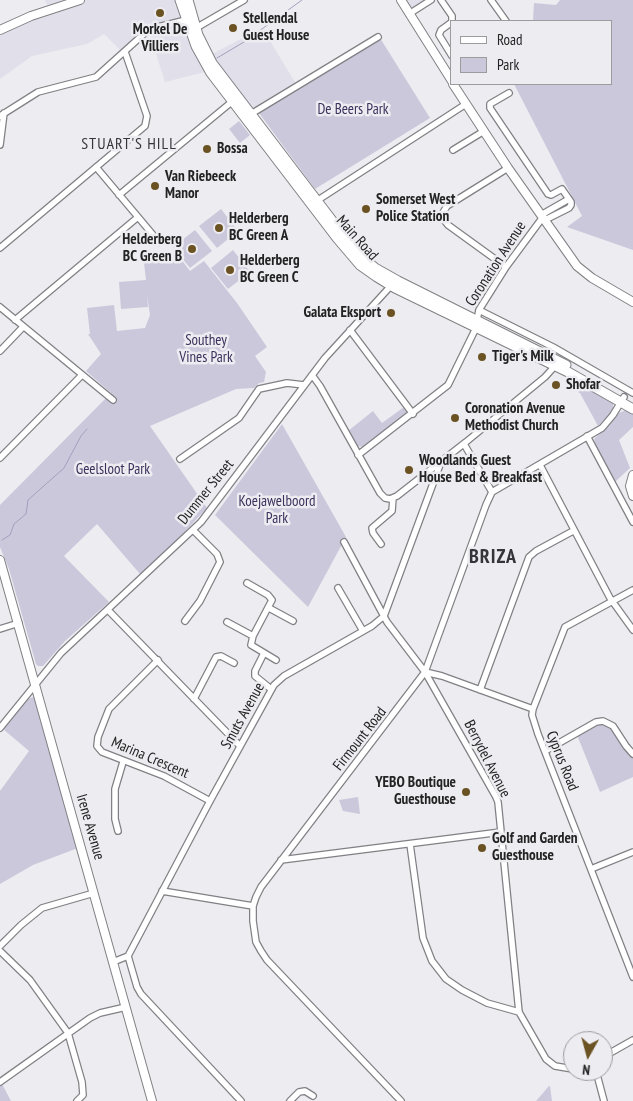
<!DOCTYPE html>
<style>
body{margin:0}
#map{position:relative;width:633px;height:1101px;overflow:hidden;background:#edecf1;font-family:"PT Sans Narrow",sans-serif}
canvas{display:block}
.legend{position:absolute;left:450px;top:20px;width:162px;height:65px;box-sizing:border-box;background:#edecf1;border:1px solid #9c9c9f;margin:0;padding:6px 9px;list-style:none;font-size:15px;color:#232324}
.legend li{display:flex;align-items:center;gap:10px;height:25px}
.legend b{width:25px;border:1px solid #9c9c9f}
.north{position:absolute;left:563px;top:1031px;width:50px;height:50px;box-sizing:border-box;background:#edecf1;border:1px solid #9c9c9f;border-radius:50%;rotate:187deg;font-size:14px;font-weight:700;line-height:20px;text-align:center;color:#232324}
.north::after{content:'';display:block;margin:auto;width:18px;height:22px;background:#6b5223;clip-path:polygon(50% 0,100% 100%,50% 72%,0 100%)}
</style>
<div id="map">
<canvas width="633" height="1101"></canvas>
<ul class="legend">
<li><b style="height:6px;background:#fff"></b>Road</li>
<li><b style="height:14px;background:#ccc8dc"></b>Park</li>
</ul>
<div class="north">N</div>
</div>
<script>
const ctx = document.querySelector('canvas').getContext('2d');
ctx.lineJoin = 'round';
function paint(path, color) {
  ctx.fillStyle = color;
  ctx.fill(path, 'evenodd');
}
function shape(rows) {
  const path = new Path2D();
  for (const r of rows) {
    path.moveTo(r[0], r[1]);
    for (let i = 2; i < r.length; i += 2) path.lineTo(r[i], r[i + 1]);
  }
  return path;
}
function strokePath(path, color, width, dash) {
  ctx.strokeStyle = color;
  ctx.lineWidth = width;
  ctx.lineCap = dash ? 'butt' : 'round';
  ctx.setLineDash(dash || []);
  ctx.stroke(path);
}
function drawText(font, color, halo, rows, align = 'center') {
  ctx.font = font + ' "PT Sans Narrow",sans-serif';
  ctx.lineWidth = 5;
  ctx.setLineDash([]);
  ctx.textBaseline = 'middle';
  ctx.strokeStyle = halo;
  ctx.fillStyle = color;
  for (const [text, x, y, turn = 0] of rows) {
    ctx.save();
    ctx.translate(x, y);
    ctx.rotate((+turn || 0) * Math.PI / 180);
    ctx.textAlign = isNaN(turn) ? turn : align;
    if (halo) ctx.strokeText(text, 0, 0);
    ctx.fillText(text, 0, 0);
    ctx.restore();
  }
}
const built = shape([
 [45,0,185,0,206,57,262,28,298,87,248,116,213,70,165,82,158,60,149,27,121,51,104,34,87,44,32,56,0,79,0,34,49,9],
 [401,0,431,0,409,14]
]);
const green = shape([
 [560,0,633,0,633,250,567,227,582,216,514,84,612,84,612,21,533,21,534,3,556,5],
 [380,38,430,118,315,189,259,113],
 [239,121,250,135,240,143,229,129],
 [221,209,238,231,217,248,199,226],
 [195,230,212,251,190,268,173,247],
 [233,250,250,272,228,289,211,268],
 [177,254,190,271,204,261,237,303,267,347,255,356,266,372,264,382,259,383,254,388,236,389,150,426,207,508,177,540,140,574,97,524,64,556,109,602,65,641,43,666,38,666,36,664,9,569,0,547,0,505,111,393,86,371,101,354,88,334,90,334,87,308,114,305,117,331,145,328,150,315,147,295,148,307,121,309,119,282,146,280,144,263,170,259],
 [574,381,613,402,613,410,598,426,580,393,579,393,573,382],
 [404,407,406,409,406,415,364,447,357,446,348,431,373,411,382,423],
 [626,410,633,414,633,427,619,440,630,468,615,482,595,444,594,439,609,425,619,413],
 [282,424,346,537,308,607,215,515],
 [33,697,36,699,78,848,33,865,0,884,0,791,29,751,3,729,28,699],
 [604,723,612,728,626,750,633,757,633,777,600,792,577,735,597,724],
 [358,797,360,814,343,811,339,800],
 [2,1084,11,1101,0,1101,0,1086],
 [549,1086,550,1086,552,1101,536,1101]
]);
const stream = shape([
 [217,58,244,42,302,0],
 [2,540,10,535,14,524,26,514,28,500,64,468,81,436,87,429]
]);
const minor = shape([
 [441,0,452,16,452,21],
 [491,0,506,21],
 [409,14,431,0],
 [452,22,441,30,439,35,452,56],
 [196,28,244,0],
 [509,93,490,104,490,108,548,194,551,195,562,189,571,202,571,205,569,208,545,220],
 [251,114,378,37],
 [0,116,38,92,96,77,146,32,158,27,186,20],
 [0,145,4,113],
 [453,150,484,131],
 [96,167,159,242],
 [119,195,234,100],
 [315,202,466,104],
 [541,215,569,199],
 [0,248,145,126,147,116,125,52],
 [506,267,448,225,444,220,442,214,447,206,508,168],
 [0,307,113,400],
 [479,310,553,347,633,393],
 [15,320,138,217],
 [350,330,413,414],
 [0,351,23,327],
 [312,375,320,386,380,493,385,498,390,499,397,496,466,442,545,377,555,366],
 [587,436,633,522],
 [464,444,492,492],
 [358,455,448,385,475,330,479,310,506,267,543,217],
 [0,458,82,375],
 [180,459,239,418,259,389,287,383,304,385],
 [540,465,610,598,633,630],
 [344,542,387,622,425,672,496,797,498,802,519,1012,546,1059,555,1066,573,1069],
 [381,544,373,533,372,528,392,511,393,498],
 [247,583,268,595,272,600,253,636,251,645,276,660],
 [338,588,363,631],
 [633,590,565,627,533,709,532,715,538,734,633,977],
 [269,608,293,621],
 [108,610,240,746],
 [185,621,200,601,220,562,217,554,193,530],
 [227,622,253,636],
 [0,629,19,623],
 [264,653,255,671,255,676,271,689],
 [158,660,109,709,98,737,97,746,102,752,164,776,210,801],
 [425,672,442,676,533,709],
 [480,690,529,557,536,551,573,531],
 [194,699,216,657,221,656,234,663],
 [0,728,61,653,201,522,325,358,388,289,392,282],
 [545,751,596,722,603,721,613,726,626,746,633,754],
 [118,831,115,819,115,789,123,762],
 [410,844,423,938,432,961,446,979,462,990,487,1003,519,1012],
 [281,860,501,832],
 [591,869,633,852],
 [162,891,253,906],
 [0,946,21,925,42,908,94,893],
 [0,951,30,980,68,1033,82,1082,83,1095,77,1101],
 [128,956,137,987,141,994,241,1101],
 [113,962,128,956,210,801,274,685,284,676,372,626,384,616,441,462],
 [603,1057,633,1040],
 [596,1071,604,1101],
 [0,1082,90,1018,100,1013,126,1007],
 [290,1101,299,1092,305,1091,313,1096],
 [401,1101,267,960,261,951,256,942,253,921,253,906,256,897,261,887,425,672,486,505,492,492,602,428,613,415,624,397]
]);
const tertiary = shape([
 [401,0,452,81],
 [0,30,31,16,80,0],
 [453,84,508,168,577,266,592,278,633,302],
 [633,475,630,486,633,496],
 [0,560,152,1101]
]);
const secondary = shape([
 [180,0,196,46,211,73,337,238,360,265,377,277,395,288,568,372,633,409],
 [188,0,198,35,212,63,340,231,362,257,375,268,398,281,566,365]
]);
const markers = [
 [160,13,5,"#6b5223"],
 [233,28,5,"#6b5223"],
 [207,149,5,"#6b5223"],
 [155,186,5,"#6b5223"],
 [366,209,5,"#6b5223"],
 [219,228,5,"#6b5223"],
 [192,249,5,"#6b5223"],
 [230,270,5,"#6b5223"],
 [391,313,5,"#6b5223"],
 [482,357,5,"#6b5223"],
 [556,385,5,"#6b5223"],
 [455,418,5,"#6b5223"],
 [409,470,5,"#6b5223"],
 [466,792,5,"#6b5223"],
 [482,848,5,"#6b5223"]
];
const poiNames = [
 ["Stellendal",243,19],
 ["Guest House",243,36],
 ["Morkel De",160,30,"center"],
 ["Villiers",160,47,"center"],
 ["Bossa",217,149],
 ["Van Riebeeck",165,177],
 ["Manor",165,194],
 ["Somerset West",376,200],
 ["Police Station",376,217],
 ["Helderberg",229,219],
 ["BC Green A",229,236],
 ["Helderberg",182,240,"right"],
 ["BC Green B",182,257,"right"],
 ["Helderberg",240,261],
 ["BC Green C",240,278],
 ["Galata Eksport",381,313,"right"],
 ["Tiger's Milk",492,357],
 ["Shofar",566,385],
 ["Coronation Avenue",465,409],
 ["Methodist Church",465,426],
 ["Woodlands Guest",419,461],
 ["House Bed & Breakfast",419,478],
 ["YEBO Boutique",456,783,"right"],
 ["Guesthouse",456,800,"right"],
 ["Golf and Garden",492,839],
 ["Guesthouse",492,856]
];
const parkNames = [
 ["De Beers Park",353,110],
 ["Southey",206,341],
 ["Vines Park",206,358],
 ["Geelsloot Park",113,470],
 ["Koejawelboord",277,502],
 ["Park",277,519]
];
const streetNames = [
 ["Main Road",357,238,48],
 ["Coronation Avenue",496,264,-57],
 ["Dummer Street",206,492,-51],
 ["Smuts Avenue",243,716,-61],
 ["Firmount Road",360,739,-52],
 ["Marina Crescent",150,758,23],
 ["Berrydel Avenue",487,759,63],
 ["Cyprus Road",562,761,68],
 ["Irene Avenue",90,827,74]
];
const neighbourhoodNames = [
 ["STUART'S HILL",129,144]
];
const districtNames = [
 ["BRIZA",493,557]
];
paint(built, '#e1dfea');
paint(green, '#ccc8dc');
strokePath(stream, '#a59fbe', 1);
strokePath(minor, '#818084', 8);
strokePath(tertiary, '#818084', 10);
strokePath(secondary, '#818084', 11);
strokePath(minor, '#fff', 5.5);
strokePath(tertiary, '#fff', 8);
strokePath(secondary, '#fff', 9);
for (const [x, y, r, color] of markers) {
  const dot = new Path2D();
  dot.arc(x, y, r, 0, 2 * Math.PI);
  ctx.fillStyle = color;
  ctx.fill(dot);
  strokePath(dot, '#edecf1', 2);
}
drawText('bold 15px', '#232324', '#edecf1', poiNames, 'left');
drawText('15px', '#3c315c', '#edecf1', parkNames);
drawText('15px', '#232324', '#edecf1', streetNames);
ctx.letterSpacing = '1px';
drawText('16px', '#353438', '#edecf1', neighbourhoodNames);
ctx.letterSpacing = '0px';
ctx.letterSpacing = '1px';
drawText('bold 20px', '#353438', '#edecf1', districtNames);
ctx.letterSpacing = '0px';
</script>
